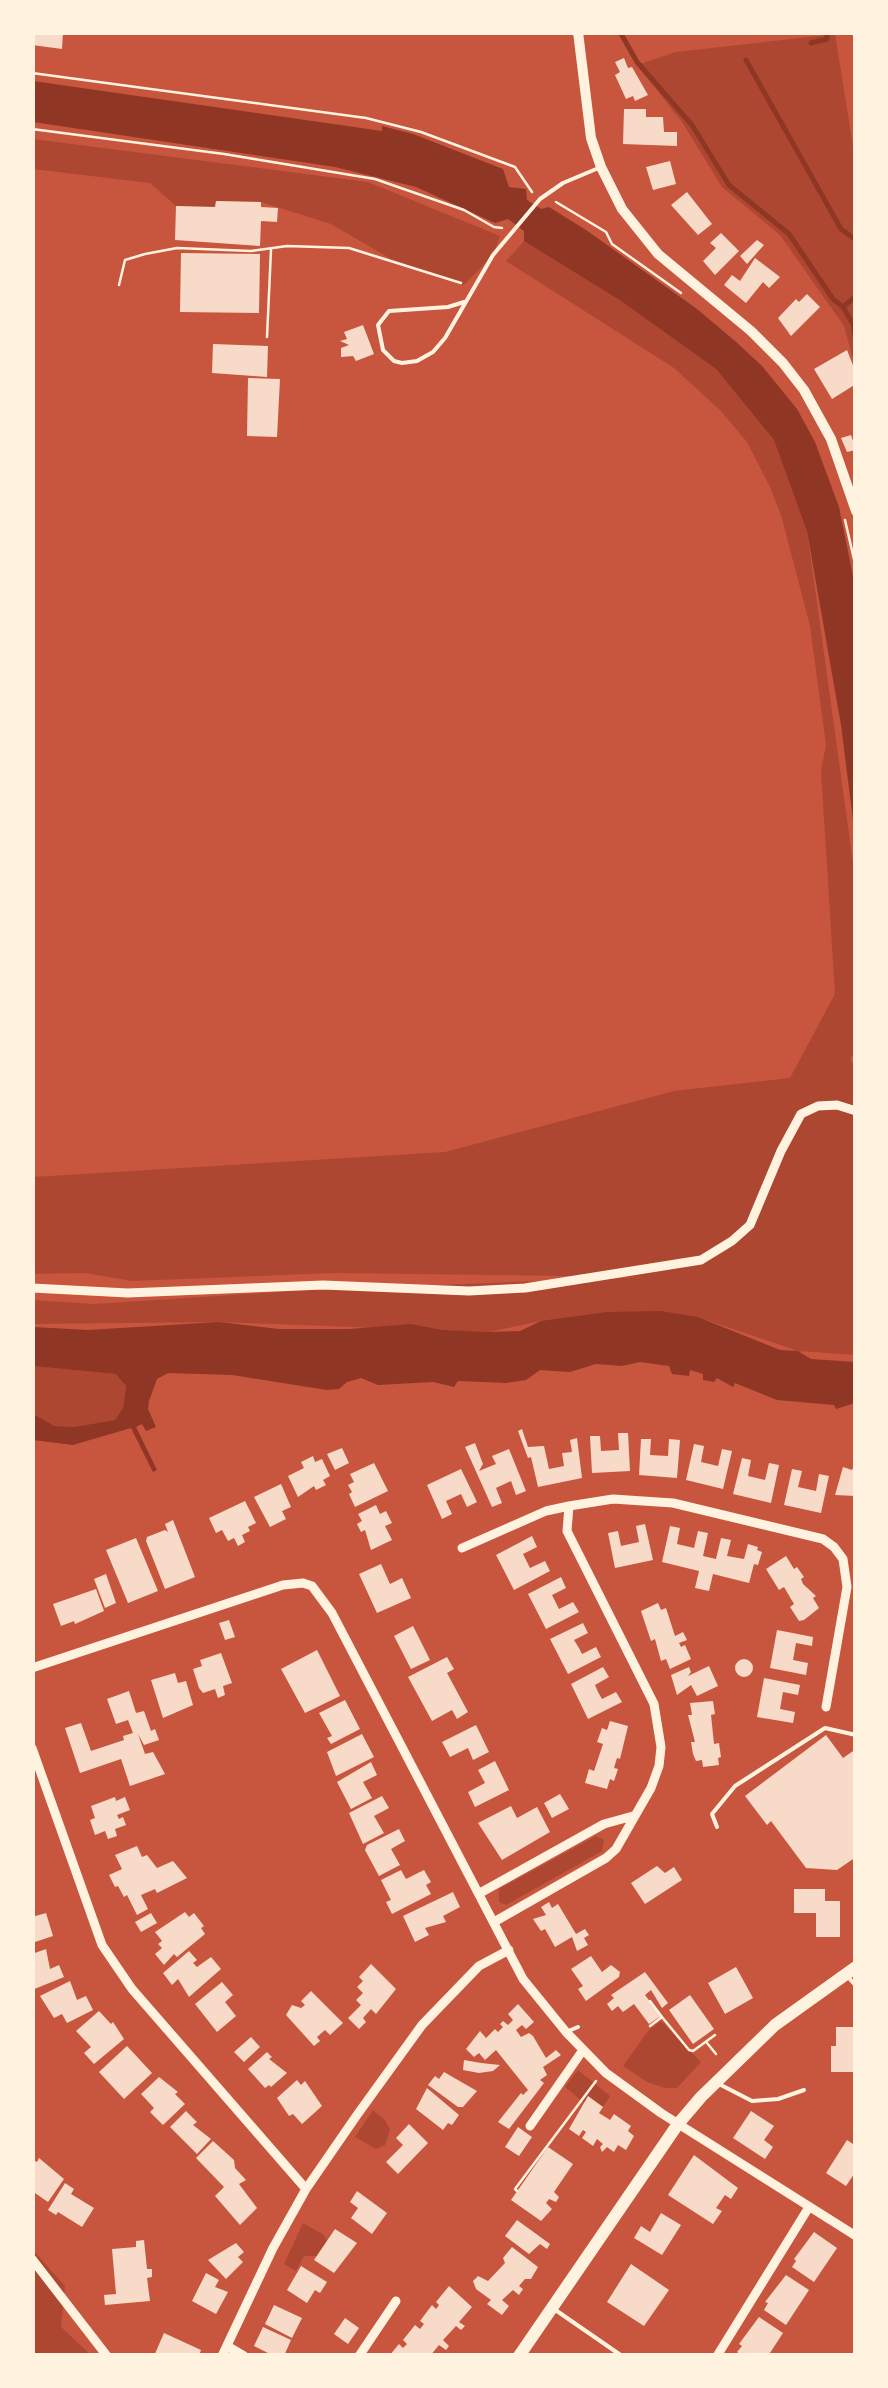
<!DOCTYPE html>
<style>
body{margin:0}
#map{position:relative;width:888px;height:2388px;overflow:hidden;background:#c8553d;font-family:Roboto,sans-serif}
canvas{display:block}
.frame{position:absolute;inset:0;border:35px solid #fff3e0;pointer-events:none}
</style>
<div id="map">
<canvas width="888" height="2388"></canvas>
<div class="frame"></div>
</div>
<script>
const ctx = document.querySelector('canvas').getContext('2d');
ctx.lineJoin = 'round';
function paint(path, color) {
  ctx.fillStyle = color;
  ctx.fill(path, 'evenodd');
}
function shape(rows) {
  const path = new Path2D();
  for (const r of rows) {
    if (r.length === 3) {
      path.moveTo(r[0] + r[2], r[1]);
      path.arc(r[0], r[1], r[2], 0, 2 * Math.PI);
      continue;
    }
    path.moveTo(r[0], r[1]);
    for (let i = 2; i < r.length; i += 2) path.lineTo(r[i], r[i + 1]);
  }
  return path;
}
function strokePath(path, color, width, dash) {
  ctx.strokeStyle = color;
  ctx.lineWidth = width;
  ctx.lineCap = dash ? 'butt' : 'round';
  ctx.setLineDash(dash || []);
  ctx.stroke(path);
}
const green = shape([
 [835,34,855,159,855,366,844,326,780,235,722,187,682,122,637,65,676,52],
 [33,139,368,182,500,236,493,255,464,285,391,259,331,224,261,202,216,201,215,207,176,206,150,183,33,169],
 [524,241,621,301,716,369,774,440,795,481,807,531,855,877,856,1052,850,1059,856,1069,855,1355,798,1351,698,1317,541,1321,489,1332,219,1322,33,1324,32,1300,94,1304,309,1290,645,1277,335,1273,132,1281,85,1273,33,1274,33,1177,445,1152,674,1091,790,1078,835,994,821,771,826,745,810,626,781,515,770,487,747,442,721,411,674,368,506,261],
 [33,1366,117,1374,126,1386,123,1408,115,1420,74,1427,54,1426,34,1417],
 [596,1836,604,1840,602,1851,506,1905,499,1902,499,1889],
 [661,2021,701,2062,677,2088,665,2088,647,2082,623,2066,648,2031],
 [578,2070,610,2096,603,2107,588,2097,585,2102,581,2100,565,2087],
 [373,2110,385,2120,390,2130,385,2145,376,2149,355,2137],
 [303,2223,324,2235,327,2241,317,2256,304,2256,296,2271,284,2264],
 [32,2249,65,2286,61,2327,91,2355,33,2355]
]);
const water = shape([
 [33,81,382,131,382,126,413,134,503,169,509,187,526,189,527,200,541,209,549,207,586,230,697,309,735,341,762,366,797,409,815,442,839,507,855,586,855,836,841,725,807,531,774,440,716,369,621,301,524,241,524,231,508,219,495,223,416,187,335,167,33,122],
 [661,1311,698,1317,780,1350,798,1351,811,1359,855,1362,855,1403,836,1409,834,1405,777,1400,735,1383,733,1387,717,1378,714,1382,703,1380,703,1374,690,1370,689,1376,672,1374,669,1366,640,1362,622,1366,596,1364,570,1372,540,1370,526,1380,506,1383,458,1381,454,1387,433,1382,378,1385,361,1378,347,1382,339,1389,327,1390,232,1375,168,1373,157,1379,149,1401,148,1409,156,1427,146,1431,142,1424,136,1427,157,1470,153,1472,131,1428,73,1445,33,1440,33,1414,54,1426,74,1427,115,1420,123,1408,126,1386,116,1374,33,1366,33,1327,88,1330,219,1322,279,1329,349,1329,411,1324,442,1330,489,1332,520,1331,541,1321,607,1312]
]);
const stream = shape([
 [620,32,637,62,692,125,729,185,789,234,833,299,843,307,853,324,856,341],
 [811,43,827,39,827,32],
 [746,60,841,229,856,240],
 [843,307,856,296]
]);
const building = shape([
 [32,32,63,32,62,49,32,45],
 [624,58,628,68,632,67,648,95,635,101,633,96,626,99,615,75,620,72,615,62],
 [624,109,646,109,646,117,663,117,664,132,677,132,677,146,623,144],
 [670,161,676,184,653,190,646,167],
 [687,192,712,224,698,235,671,205],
 [216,201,261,202,261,207,278,208,277,222,261,221,260,246,175,240,176,206,215,207],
 [721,233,739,251,715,275,703,261,716,248,710,243],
 [757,240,764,245,747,264,740,256],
 [181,253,260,254,259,313,180,312],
 [755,258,780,277,769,288,763,282,746,303,724,285,732,275,740,281],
 [807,294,820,307,791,336,778,318,796,299,799,302],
 [363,325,374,354,356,361,353,356,341,357,341,348,349,345,340,341,347,339,344,332],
 [213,344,268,346,267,377,212,373],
 [847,350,856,373,856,384,832,399,814,369],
 [248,378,280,379,277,437,247,436],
 [851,435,856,450,847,452,841,438],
 [522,1429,528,1447,544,1446,549,1469,564,1466,562,1453,572,1452,570,1440,577,1438,582,1478,538,1487,531,1457,528,1458,518,1431],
 [618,1433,628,1433,630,1471,592,1473,590,1436,600,1436,601,1451,619,1450],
 [641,1439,651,1439,650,1455,668,1456,669,1439,680,1440,677,1478,639,1475],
 [475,1443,483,1464,479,1471,496,1464,492,1456,509,1449,526,1491,516,1495,511,1481,496,1488,502,1503,492,1507,465,1447],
 [694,1444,704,1446,701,1462,718,1466,722,1449,732,1451,723,1489,686,1480],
 [342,1448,349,1463,335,1470,327,1454],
 [313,1456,315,1462,322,1459,330,1476,323,1480,326,1485,316,1490,314,1486,298,1497,288,1476,304,1468,301,1462],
 [742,1458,751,1460,748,1476,765,1480,769,1463,779,1465,771,1503,733,1494],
 [856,1462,856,1496,835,1495,843,1467,852,1470],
 [374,1463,388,1491,355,1507,349,1494,352,1492,348,1485,354,1482,350,1474],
 [461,1469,477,1502,467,1507,461,1494,446,1501,452,1514,442,1519,427,1485],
 [792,1469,802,1471,798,1487,816,1491,819,1474,829,1476,821,1513,784,1505],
 [281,1484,291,1507,282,1511,286,1519,270,1527,254,1497],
 [245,1501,256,1523,248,1527,250,1531,242,1535,245,1542,238,1546,234,1538,228,1541,222,1530,216,1533,209,1518],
 [376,1505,380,1514,386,1511,392,1523,385,1526,392,1540,371,1550,365,1530,361,1532,357,1524,362,1521,358,1514],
 [173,1520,195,1577,165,1589,146,1541,147,1537,165,1530,168,1532,165,1524],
 [645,1524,653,1560,615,1568,608,1533,618,1531,621,1546,639,1542,636,1526],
 [670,1526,680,1528,677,1544,694,1548,698,1531,708,1533,703,1556,716,1559,721,1538,731,1540,727,1556,744,1559,748,1544,758,1547,757,1550,762,1552,758,1565,754,1564,749,1583,713,1574,709,1591,695,1588,699,1571,662,1562],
 [532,1536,537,1547,523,1554,530,1568,545,1561,550,1571,514,1590,496,1555],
 [136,1538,158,1591,128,1603,106,1550],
 [786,1556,794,1569,797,1567,804,1577,801,1579,803,1584,816,1596,813,1598,819,1608,804,1620,799,1621,790,1607,794,1604,784,1587,779,1590,766,1569],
 [381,1564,390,1584,402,1578,411,1598,377,1613,359,1574],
 [106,1574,116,1603,105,1608,94,1579],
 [561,1577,566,1588,552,1595,559,1609,573,1602,579,1612,546,1629,528,1594],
 [96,1589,104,1611,75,1624,74,1621,61,1626,53,1604],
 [658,1603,661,1610,666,1608,675,1636,683,1632,687,1640,679,1643,681,1647,685,1645,691,1659,670,1669,666,1659,661,1661,655,1639,651,1641,641,1611],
 [229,1620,235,1637,225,1640,219,1623],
 [583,1623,588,1633,574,1640,579,1648,582,1654,596,1647,601,1657,568,1674,550,1639],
 [413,1626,430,1660,411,1669,394,1636],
 [777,1630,813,1637,812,1646,796,1643,793,1660,808,1663,806,1675,770,1668],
 [317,1650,340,1696,305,1713,281,1669],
 [221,1653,232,1683,223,1686,225,1695,218,1698,215,1689,203,1693,199,1688,193,1669,202,1666,200,1660],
 [447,1657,454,1669,447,1673,468,1712,457,1719,452,1710,432,1721,408,1677],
 [744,1668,9],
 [709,1666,718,1686,697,1696,691,1685,677,1695,671,1675,689,1667,691,1672,688,1676],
 [603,1667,609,1677,595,1685,598,1692,602,1699,616,1692,622,1702,588,1719,571,1684],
 [175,1673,178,1683,186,1681,193,1705,163,1718,151,1680],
 [764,1678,800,1685,798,1695,783,1692,780,1709,795,1712,793,1723,757,1717],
 [129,1691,136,1713,144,1711,151,1731,155,1729,159,1740,144,1745,138,1734,145,1754,153,1752,165,1774,130,1786,121,1759,80,1773,65,1728,81,1723,91,1751,124,1740,123,1736,133,1733,128,1720,116,1724,107,1699],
 [345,1700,360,1729,331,1744,327,1738,332,1736,319,1713],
 [713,1701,715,1714,711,1715,714,1744,719,1743,721,1757,718,1758,719,1765,703,1767,702,1760,696,1761,693,1754,691,1742,695,1742,688,1715,692,1715,690,1703],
 [610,1721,628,1726,620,1759,617,1758,614,1768,618,1769,614,1781,610,1779,607,1789,585,1783,589,1769,594,1771,603,1744,597,1742,602,1728,607,1730],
 [476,1725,489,1752,473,1760,468,1748,450,1757,442,1742],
 [362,1734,374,1757,336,1776,327,1752],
 [826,1735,843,1758,856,1749,856,1857,837,1870,806,1868,771,1821,767,1825,745,1796],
 [495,1761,509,1790,475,1807,468,1792,485,1783,478,1770],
 [371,1762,377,1775,363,1782,372,1798,351,1809,337,1782],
 [560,1794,569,1809,552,1818,544,1803],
 [382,1796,389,1808,374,1816,384,1833,363,1844,349,1813],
 [115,1797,116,1801,125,1797,130,1810,117,1815,119,1819,123,1817,126,1825,115,1829,117,1836,108,1839,105,1831,95,1835,90,1820,95,1818,91,1806],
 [511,1806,517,1818,537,1807,550,1832,502,1860,478,1823],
 [399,1829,405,1841,391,1849,400,1865,379,1876,365,1850,367,1845],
 [137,1846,142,1857,147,1855,157,1868,173,1861,187,1878,157,1893,155,1889,141,1895,148,1909,137,1915,127,1895,124,1897,118,1886,115,1887,109,1875,122,1869,115,1855],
 [657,1866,665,1873,674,1867,682,1880,645,1904,631,1883],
 [401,1870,406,1879,424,1870,431,1882,426,1885,431,1894,392,1914,386,1902,391,1900,381,1880],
 [794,1889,825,1889,825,1901,840,1901,840,1937,816,1937,816,1913,794,1913],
 [453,1892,460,1907,443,1916,446,1922,425,1928,429,1935,415,1942,403,1916],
 [549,1902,552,1908,558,1904,576,1934,585,1929,589,1935,584,1938,588,1945,577,1951,572,1937,555,1947,545,1929,541,1931,533,1919,546,1915,541,1907],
 [185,1912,189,1917,194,1913,204,1926,201,1928,205,1934,177,1957,174,1954,164,1965,155,1954,162,1948,158,1944,162,1941,155,1932],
 [46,1913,53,1936,32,1943,32,1917],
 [151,1913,157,1923,141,1932,135,1922],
 [46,1949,50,1969,59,1965,64,1977,32,1990,32,1954],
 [189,1951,197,1960,193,1963,197,1967,211,1957,221,1969,189,1997,178,1979,172,1985,163,1973],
 [591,1956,602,1972,611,1965,620,1972,619,1977,586,2001,578,1989,583,1986,571,1969],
 [371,1964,396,1989,376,2014,371,2009,363,2018,366,2022,359,2029,348,2018,361,2005,356,2000,363,1993,357,1987,363,1981,359,1977],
 [736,1967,753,1998,725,2014,708,1983],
 [645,1972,668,2003,662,2008,651,1990,645,1995,661,2016,649,2024,634,2004,623,2012,618,2006,612,2011,607,2004,614,1998,611,1995],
 [70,1981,77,2000,86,1996,93,2010,67,2023,62,2014,54,2018,40,1996],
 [222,1982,233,1995,225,2002,236,2016,217,2032,195,2004],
 [311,1991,343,2023,330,2035,325,2030,317,2037,320,2041,314,2046,286,2015,292,2005,301,2008,305,2005,301,2001],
 [690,1995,714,2029,693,2044,669,2010],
 [518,2004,534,2022,526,2029,522,2025,516,2030,521,2037,529,2033,533,2036,546,2058,556,2050,561,2055,543,2067,547,2075,540,2080,544,2083,509,2129,498,2122,521,2093,523,2095,528,2090,496,2050,485,2060,479,2053,474,2057,466,2049,480,2031,486,2038,495,2029,498,2032,503,2027,500,2024,503,2021,508,2025,513,2020,508,2014],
 [99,2011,111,2024,113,2022,124,2039,94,2064,84,2053,91,2047,76,2031],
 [836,2027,856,2027,856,2072,831,2072,831,2046,836,2046],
 [251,2037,260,2047,244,2062,234,2052],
 [127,2046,152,2073,124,2099,99,2072],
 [267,2052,272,2057,269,2059,287,2073,271,2087,269,2085,265,2088,248,2069],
 [464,2060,481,2063,500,2065,493,2071,479,2073,463,2070],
 [444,2072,477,2091,463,2107,458,2107,428,2085,435,2076,439,2079],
 [159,2077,178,2092,175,2094,185,2104,163,2125,150,2112,154,2108,141,2094],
 [297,2080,301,2085,305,2081,322,2106,302,2124,293,2114,289,2116,277,2098],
 [427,2088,459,2115,452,2125,448,2123,443,2130,416,2109],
 [588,2096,603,2107,599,2113,610,2120,614,2114,631,2126,628,2131,634,2136,626,2150,618,2145,614,2152,607,2147,602,2152,600,2147,603,2144,597,2139,593,2146,582,2138,586,2132,583,2130,579,2136,569,2129],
 [186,2111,197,2122,193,2125,211,2139,197,2154,170,2127],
 [751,2111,774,2126,764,2140,773,2147,765,2159,733,2138],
 [409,2124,428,2143,398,2174,386,2162,403,2145,396,2138],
 [518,2127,532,2137,519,2156,505,2147],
 [847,2140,856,2146,856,2171,846,2186,826,2173],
 [213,2141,234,2160,235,2168,246,2180,239,2184,257,2208,240,2225,215,2196,224,2187,196,2158],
 [548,2147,573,2164,554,2192,559,2197,556,2202,549,2199,546,2203,552,2209,541,2221,511,2200],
 [694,2155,738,2188,731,2199,725,2195,716,2208,722,2211,713,2224,668,2195],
 [39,2158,64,2179,48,2202,32,2191,32,2159,37,2162],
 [65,2183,74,2189,71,2194,94,2208,82,2227,58,2212,56,2215,48,2210],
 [357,2191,387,2213,372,2234,351,2218,358,2208,350,2202],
 [661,2213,681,2225,662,2255,634,2238,641,2226,650,2232],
 [517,2220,550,2244,547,2249,540,2244,529,2254,505,2236],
 [335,2229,357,2243,334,2273,314,2260],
 [814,2232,837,2248,814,2282,792,2267,796,2261,794,2259],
 [144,2240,147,2269,152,2269,152,2277,147,2278,150,2301,105,2305,104,2295,116,2294,112,2249,136,2247,136,2241],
 [236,2243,244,2252,238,2257,243,2262,226,2279,208,2260],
 [512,2247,538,2267,531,2279,525,2279,519,2286,523,2289,519,2295,513,2290,502,2300,509,2306,502,2315,487,2304,491,2300,476,2289,473,2281,478,2276,488,2281,505,2263,503,2258],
 [631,2264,669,2290,644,2326,607,2302],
 [301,2266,327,2282,320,2293,315,2290,307,2303,287,2290],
 [206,2273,219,2280,215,2287,228,2292,216,2314,192,2301],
 [786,2275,809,2290,786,2325,764,2310,768,2303,765,2302],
 [449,2286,472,2307,459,2322,465,2326,461,2330,456,2326,443,2340,449,2346,446,2350,439,2345,430,2356,389,2356,399,2344,403,2348,407,2344,403,2340,415,2325,420,2329,424,2324,420,2321,432,2305,436,2309,439,2305,436,2302],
 [274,2305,302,2318,292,2338,265,2324],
 [759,2317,783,2333,768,2356,743,2356,737,2352,742,2346,739,2344],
 [345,2318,359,2328,348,2344,334,2334],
 [263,2327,291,2340,284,2356,274,2356,254,2346],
 [164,2333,201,2350,199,2356,154,2356]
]);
const path = shape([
 [32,73,366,118,421,132,515,167,532,192],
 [32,129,224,154,375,179,464,210,494,227,502,228],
 [556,202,606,232,612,244,681,293],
 [119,285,125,260,145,254,177,248,251,251,287,246,349,248,461,283],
 [267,337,271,250],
 [845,520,856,568],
 [662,2017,689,2050,693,2051,715,2035],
 [650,2026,662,2017,650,2001],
 [707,2043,716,2054],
 [517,2191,515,2189,596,2081]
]);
const service = shape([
 [464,302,448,307,389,311,378,325,383,350,394,361,402,363,417,361,433,352,445,338,493,255,540,199,563,183,601,167],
 [717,1827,712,1814,735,1786,825,1728,856,1735],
 [849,1978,856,1986],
 [566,2032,578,2027],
 [719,2084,752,2101,778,2099,804,2090],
 [554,2309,622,2356]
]);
const minor = shape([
 [32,1288,128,1293,323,1285,469,1291,525,1288,701,1260,732,1241,750,1225,781,1151,801,1114,818,1106,837,1105,856,1111],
 [462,1548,546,1511,569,1506],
 [32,1668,283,1585,303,1583,312,1586,332,1613,523,1979,566,2032,606,2073,661,2113,856,2236],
 [32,1748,102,1945,132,1989,306,2189],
 [480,1893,604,1824,633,1816],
 [494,1922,606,1858,616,1849,651,1788,659,1766,661,1747,654,1704,567,1531,569,1506,613,1499,673,1503,823,1539,834,1547,843,1559,847,1587,826,1707],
 [530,2126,583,2050],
 [32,2259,107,2356],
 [227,2346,244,2356],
 [222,2356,273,2248,306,2189,357,2115,422,2025,479,1966,509,1950],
 [359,2356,396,2301],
 [717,2356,809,2207]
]);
const tertiary = shape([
 [578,32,591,138,601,167,622,209,658,254,751,331,783,363,804,390,831,439,856,511]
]);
const secondary = shape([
 [519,2356,678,2124,701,2097,775,2025,856,1967]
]);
paint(green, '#ae4732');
paint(water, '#8f3625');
strokePath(stream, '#8f3625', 5);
paint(building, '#f7dbc8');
strokePath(path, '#fff3e0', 2.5);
strokePath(service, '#fff3e0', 4);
strokePath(minor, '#fff3e0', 9);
strokePath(tertiary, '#fff3e0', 10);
strokePath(secondary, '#fff3e0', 12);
</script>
